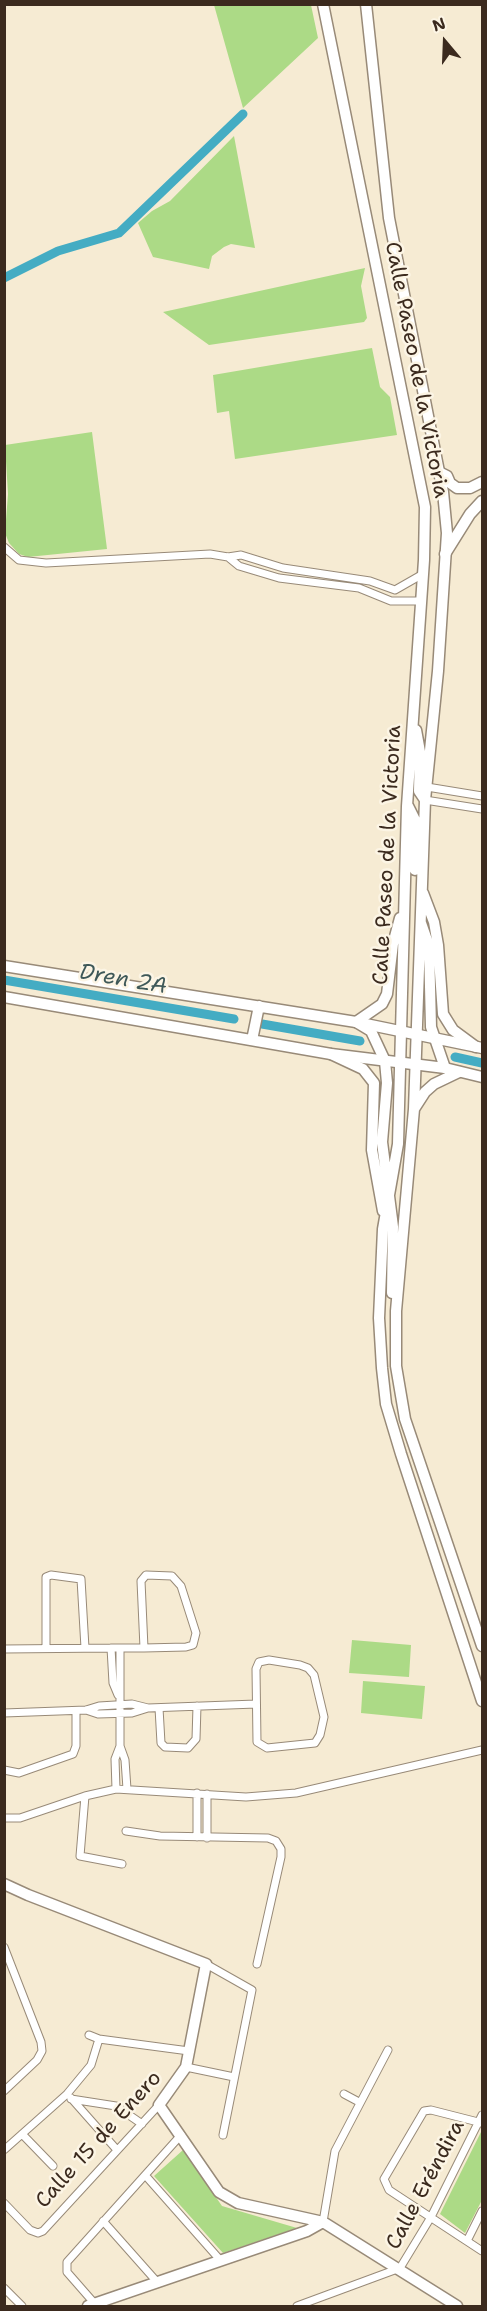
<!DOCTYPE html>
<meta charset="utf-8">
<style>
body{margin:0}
#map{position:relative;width:487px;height:2311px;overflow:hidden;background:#f6ebd3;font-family:"Shantell Sans",sans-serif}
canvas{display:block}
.frame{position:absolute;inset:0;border:6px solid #3b2a1e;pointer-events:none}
.north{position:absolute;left:415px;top:12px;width:60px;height:60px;-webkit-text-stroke:4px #fcf5e5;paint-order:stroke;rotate:341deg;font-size:16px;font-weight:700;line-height:24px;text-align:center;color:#3b2a1e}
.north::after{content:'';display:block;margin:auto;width:21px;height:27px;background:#3b2a1e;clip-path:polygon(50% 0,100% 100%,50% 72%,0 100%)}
</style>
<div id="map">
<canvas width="487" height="2311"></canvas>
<div class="frame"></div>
<div class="north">N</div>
</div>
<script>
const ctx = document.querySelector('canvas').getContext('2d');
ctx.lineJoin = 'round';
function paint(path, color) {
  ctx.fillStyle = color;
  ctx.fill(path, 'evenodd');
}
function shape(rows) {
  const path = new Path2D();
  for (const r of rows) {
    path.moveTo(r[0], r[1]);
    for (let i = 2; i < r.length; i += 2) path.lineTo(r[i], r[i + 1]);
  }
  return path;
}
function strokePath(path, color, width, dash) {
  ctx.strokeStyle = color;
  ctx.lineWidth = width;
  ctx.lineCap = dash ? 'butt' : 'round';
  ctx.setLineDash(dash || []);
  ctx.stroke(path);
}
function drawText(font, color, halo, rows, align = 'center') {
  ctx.font = font + ' "Shantell Sans",sans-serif';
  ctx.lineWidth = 5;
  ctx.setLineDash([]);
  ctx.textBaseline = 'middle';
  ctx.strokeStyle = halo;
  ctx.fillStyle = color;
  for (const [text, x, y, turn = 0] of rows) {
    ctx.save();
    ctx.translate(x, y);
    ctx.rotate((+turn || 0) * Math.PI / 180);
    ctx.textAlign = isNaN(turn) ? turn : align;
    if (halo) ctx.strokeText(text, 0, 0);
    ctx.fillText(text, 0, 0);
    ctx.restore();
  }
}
const green = shape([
 [214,5,311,5,318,38,243,108],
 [234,136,255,248,231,244,224,247,212,256,209,269,153,257,138,223,152,211,170,201],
 [365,268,361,286,367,318,364,322,209,345,163,312],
 [372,348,380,387,390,397,397,435,235,459,229,411,217,413,213,375],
 [92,432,107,549,28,557,19,554,9,543,5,533,8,494,5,445],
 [352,1640,411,1645,409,1677,349,1673],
 [363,1681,425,1686,422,1719,361,1713],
 [482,2130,482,2200,465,2233,440,2214],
 [183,2150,222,2206,297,2228,223,2253,154,2176]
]);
const canal = shape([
 [4,278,58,251,119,233,243,114],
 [4,980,234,1019],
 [262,1024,360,1041],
 [455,1057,482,1063]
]);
const street = shape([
 [4,547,19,560,46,563,210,554,228,557,241,555,283,568,370,581,395,590,423,574],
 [228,557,239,566,279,578,359,588,391,601,421,601],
 [427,787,482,796],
 [425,800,482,809],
 [46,1648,46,1577,51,1575,81,1579,85,1648],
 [111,1648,113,1683,118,1695],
 [120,1648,120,1746,125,1760,127,1789],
 [4,1649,111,1648,144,1648,186,1647,193,1645,196,1633,181,1586,172,1576,146,1575,141,1581,144,1648],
 [269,1660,300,1665,308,1668,314,1675,324,1717,320,1735,315,1743,267,1748,257,1742,256,1669,259,1662,269,1660],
 [159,1708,161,1743,165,1747,188,1748,196,1739,197,1706],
 [86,1710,98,1714,132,1713,148,1708,256,1704],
 [4,1713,86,1710,99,1706,132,1704,148,1708],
 [4,1770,19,1773,73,1754,76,1746,76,1711],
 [116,1789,115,1759,120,1746],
 [207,1794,207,1838],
 [85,1796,80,1856,122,1864],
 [4,1818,20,1818,85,1796,116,1789,246,1797,296,1793,482,1750],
 [126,1831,160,1836,268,1838,276,1841,281,1849,281,1857,257,1964],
 [197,1837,197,1793],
 [4,1947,41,2042,42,2051,37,2060,4,2091],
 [206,1964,252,1990,223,2135],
 [89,2035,99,2039,189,2051],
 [186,2067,234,2077],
 [344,2094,359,2102],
 [71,2098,117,2150],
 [71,2099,116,2106,142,2124],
 [482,2123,431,2110,424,2111,384,2179,389,2190,482,2251],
 [22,2134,53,2166],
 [4,2150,67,2094,91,2065,99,2039],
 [145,2175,221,2261],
 [4,2203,30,2230,38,2233,43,2231,159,2105],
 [103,2221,158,2283],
 [323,2222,335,2151,388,2050],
 [467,2241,482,2211],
 [4,2288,22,2306],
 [95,2304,67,2272,67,2262,181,2135],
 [297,2306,400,2268,431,2217,482,2115]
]);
const secondary = shape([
 [439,472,447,476,450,483,457,488,470,488,482,482],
 [445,554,470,514,482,501],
 [4,966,356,1022,482,1048],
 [4,997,331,1054,445,1068,482,1077],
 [252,1040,259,1006],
 [4,1884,28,1895,206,1964,186,2067,159,2105,219,2192,238,2203,323,2222,457,2306],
 [88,2306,307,2231,323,2222]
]);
const primary = shape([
 [323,4,425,507,424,560,407,806,398,1144,383,1229,379,1318,382,1368,386,1404,401,1454,482,1701],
 [366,4,389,218,443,492,447,533,438,671,425,800,414,1109,396,1311,396,1366,405,1419,482,1646],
 [416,730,420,752,419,791,425,800],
 [408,806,415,820,415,870],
 [423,893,434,922,438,945,443,1014,453,1030,476,1047],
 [421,923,429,946,431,1027,445,1068],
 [356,1022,371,1031,385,1061,387,1083,382,1142,393,1227,392,1293],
 [356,1022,382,1004,387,994,393,944,400,918],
 [331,1054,363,1069,374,1083,372,1150,383,1211],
 [414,1109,425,1092,434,1084,459,1072]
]);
const streetNames = [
 ["Calle Paseo de la Victoria",416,370,79],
 ["Calle Paseo de la Victoria",388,855,-87],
 ["Calle 15 de Enero",99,2140,-48],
 ["Calle Eréndira",426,2185,-62]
];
const waterNames = [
 ["Dren 2A",123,980,10]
];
paint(green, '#acda86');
strokePath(canal, '#44acc3', 9);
strokePath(street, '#988a78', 9);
strokePath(secondary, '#988a78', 13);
strokePath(primary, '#988a78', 13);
strokePath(street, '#fff', 7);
strokePath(secondary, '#fff', 10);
strokePath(primary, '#fff', 10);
drawText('21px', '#3b2a1e', '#fcf5e5', streetNames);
drawText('italic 22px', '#3e5858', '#fcf5e5', waterNames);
</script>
